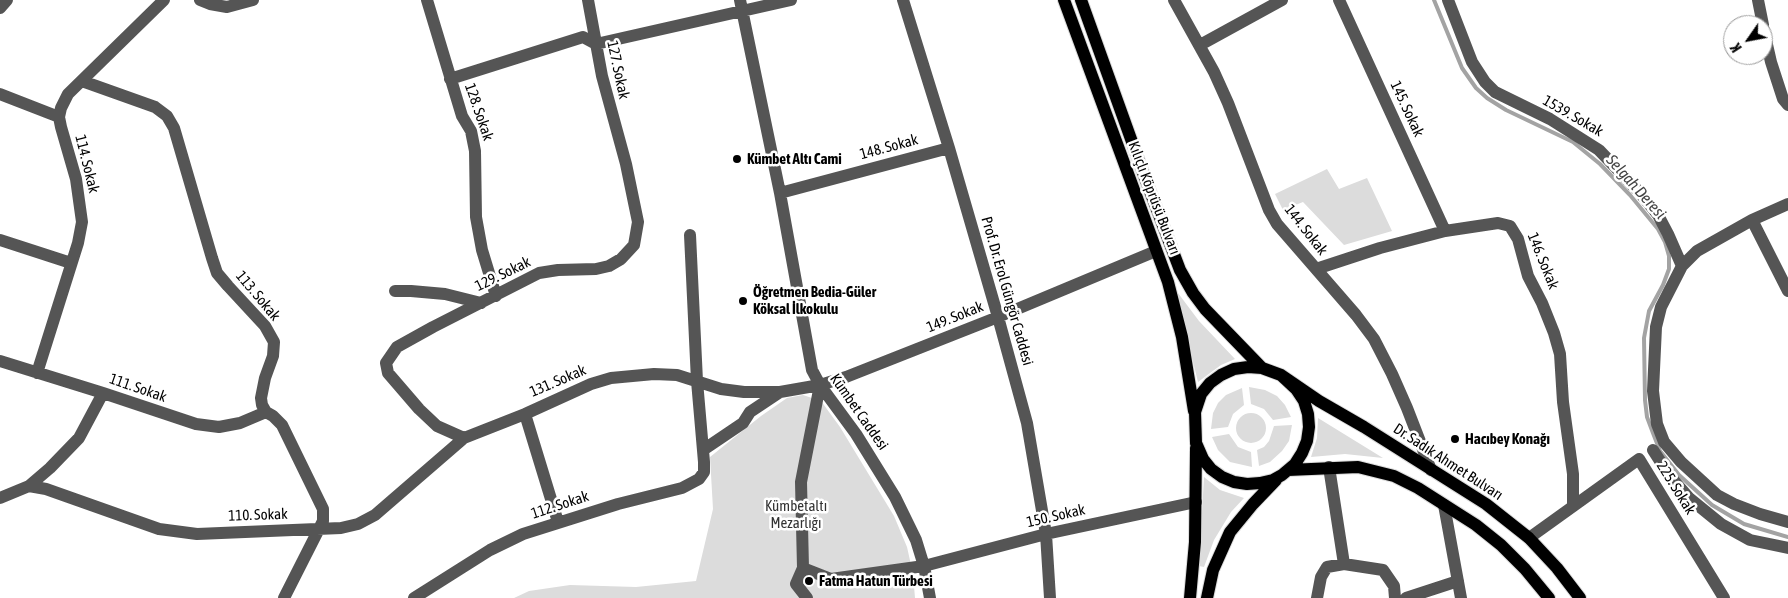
<!DOCTYPE html>
<meta charset="utf-8">
<style>
body{margin:0}
#map{position:relative;width:1788px;height:598px;overflow:hidden;background:#fff;font-family:"Asap Condensed",sans-serif}
canvas{display:block}
.north{position:absolute;left:1723px;top:15px;width:50px;height:50px;box-sizing:border-box;background:#fff;border:1px solid #999;border-radius:50%;rotate:237deg;font-size:14px;font-weight:700;line-height:20px;text-align:center;color:#000}
.north::after{content:'';display:block;margin:auto;width:18px;height:22px;background:#000;clip-path:polygon(50% 0,100% 100%,50% 72%,0 100%)}
</style>
<div id="map">
<canvas width="1788" height="598"></canvas>
<div class="north">K</div>
</div>
<script>
const ctx = document.querySelector('canvas').getContext('2d');
ctx.lineJoin = 'round';
function paint(path, color) {
  ctx.fillStyle = color;
  ctx.fill(path, 'evenodd');
}
function shape(rows) {
  const path = new Path2D();
  for (const r of rows) {
    if (r.length === 3) {
      path.moveTo(r[0] + r[2], r[1]);
      path.arc(r[0], r[1], r[2], 0, 2 * Math.PI);
      continue;
    }
    path.moveTo(r[0], r[1]);
    for (let i = 2; i < r.length; i += 2) path.lineTo(r[i], r[i + 1]);
  }
  return path;
}
function strokePath(path, color, width, dash) {
  ctx.strokeStyle = color;
  ctx.lineWidth = width;
  ctx.lineCap = dash ? 'butt' : 'round';
  ctx.setLineDash(dash || []);
  ctx.stroke(path);
}
function drawText(font, color, halo, rows, align = 'center') {
  ctx.font = font + ' "Asap Condensed",sans-serif';
  ctx.lineWidth = 5;
  ctx.setLineDash([]);
  ctx.textBaseline = 'middle';
  ctx.strokeStyle = halo;
  ctx.fillStyle = color;
  for (const [text, x, y, turn = 0] of rows) {
    ctx.save();
    ctx.translate(x, y);
    ctx.rotate((+turn || 0) * Math.PI / 180);
    ctx.textAlign = isNaN(turn) ? turn : align;
    if (halo) ctx.strokeText(text, 0, 0);
    ctx.fillText(text, 0, 0);
    ctx.restore();
  }
}
const green = shape([
 [1327,169,1339,189,1367,178,1392,231,1344,245,1303,202,1283,210,1275,194],
 [1178,293,1199,321,1235,359,1221,365,1198,382,1176,294],
 [1249,387,1265,390,1277,396,1285,405,1291,417,1273,420,1264,409,1251,404],
 [1242,388,1244,405,1233,414,1228,427,1211,429,1213,413,1218,403,1226,395],
 [803,395,821,401,840,427,894,516,907,547,913,574,915,598,514,598,529,591,570,585,636,587,696,581,713,509,710,457,761,416,787,398],
 [1251,428,15],
 [1318,418,1383,458,1345,454,1311,457,1317,438],
 [1292,425,1289,441,1282,451,1270,462,1259,466,1257,450,1264,447,1269,441,1274,426],
 [1229,434,1238,447,1251,452,1252,467,1230,462,1218,450,1212,437],
 [1204,477,1220,490,1244,498,1231,512,1214,540,1204,567,1199,566]
]);
const stream = shape([
 [1434,0,1462,68,1476,88,1487,98,1506,110,1573,142,1600,164,1630,195,1658,229,1665,242,1669,256,1669,269,1663,285,1649,311,1644,338,1645,400,1647,417,1653,433,1660,451,1679,475,1712,505,1744,524,1788,537]
]);
const minor = shape([
 [200,0,210,4,227,7,253,0],
 [427,0,462,116,471,131,475,151,476,217,482,250,496,296],
 [588,0,602,76,626,164,638,222,634,245,621,259,609,266,596,269,558,270,539,273,433,327,397,347,386,363,388,373,419,409,437,426,464,438,525,414,591,384,611,378,654,374,677,375,721,389,744,392,780,392],
 [740,0,780,193,812,370,820,385,856,434,895,497,916,540,924,566,930,598],
 [903,0,949,148,998,317,1027,423,1046,534,1050,598],
 [1174,0,1214,72,1228,103,1269,210,1277,224,1356,315,1374,339,1392,374,1407,408,1431,470],
 [1339,0,1445,231],
 [1448,0,1472,62,1485,82,1495,92,1550,119,1599,150,1641,194,1658,215,1668,234,1682,266],
 [1758,0,1763,25],
 [0,8,7,0],
 [1763,27,1771,62,1783,99,1788,105],
 [1200,45,1282,0],
 [450,79,583,37,596,44,791,0],
 [82,81,155,107,167,116,174,128,212,258,217,273,228,286,265,326,274,342,273,356,265,378,261,398,262,405,266,412,273,416,282,425,323,509,323,521,284,598],
 [0,94,59,117],
 [780,193,949,148],
 [1788,204,1752,220,1697,251,1682,266,1661,307,1656,327,1653,391,1657,424,1664,442,1681,462,1717,495,1734,504,1760,514,1788,522],
 [1752,220,1788,291],
 [0,240,71,263],
 [1316,269,1380,248,1445,231,1498,223,1510,226,1518,239,1528,276,1542,303,1554,333,1560,354,1563,402,1573,474,1573,506],
 [395,291,411,291,445,294,481,303],
 [0,361,103,393,196,424,219,427,240,423,266,412],
 [37,373,78,243,82,222,76,179,61,127,59,117,61,108,68,94,164,0],
 [525,414,558,522],
 [703,450,743,423,750,412,780,392,820,385,846,377,998,317,1156,251],
 [1653,450,1669,475,1689,498,1721,524,1750,540,1788,548],
 [1329,467,1344,564],
 [29,486,50,468,79,438,103,393],
 [0,498,29,486,46,489,159,529,197,534,341,528,358,524,375,515,464,438],
 [1444,505,1461,598],
 [1529,538,1639,459,1724,598],
 [803,568,801,482,820,385],
 [414,598,490,550,523,534,618,504,682,488,699,479,704,472,704,462,697,381,690,235],
 [807,598,796,584,803,568,831,579,924,566,1046,534,1196,502],
 [1317,598,1321,577,1327,567,1344,564,1383,570,1394,586,1395,598],
 [1406,598,1458,581]
]);
const major = shape([
 [1064,0,1168,282,1182,337,1194,411],
 [1081,0,1145,178,1180,270,1193,293,1205,309,1262,368],
 [1281,375,1296,389,1304,401,1308,414,1309,427,1307,441,1302,453,1295,464,1282,475,1273,480,1260,483,1247,484,1234,482,1222,477,1211,469,1203,459,1196,443,1195,412,1201,394,1210,383,1221,375,1234,369,1248,367,1262,368,1281,375,1319,401,1364,427,1486,504,1529,538,1557,568,1580,598],
 [1288,470,1358,467,1394,476,1418,488,1476,525,1501,545,1525,569,1549,598],
 [1190,598,1195,542,1196,448],
 [1207,598,1213,570,1230,532,1253,504,1276,480]
]);
const markers = [
 [737,159,5,"#000"],
 [743,301,5,"#000"],
 [1455,439,5,"#000"],
 [809,581,5,"#000"]
];
const streetNames = [
 ["127. Sokak",618,70,78],
 ["145. Sokak",1407,109,65],
 ["128. Sokak",479,112,71],
 ["1539. Sokak",1573,116,30],
 ["148. Sokak",889,147,-15],
 ["114. Sokak",87,164,76],
 ["Kılıçlı Köprüsü Bulvarı",1154,198,69],
 ["144. Sokak",1306,230,52],
 ["146. Sokak",1543,261,68],
 ["129. Sokak",503,274,-26],
 ["Prof. Dr. Erol Güngör Caddesi",1007,291,74],
 ["113. Sokak",258,296,50],
 ["149. Sokak",955,317,-22],
 ["131. Sokak",558,381,-23],
 ["111. Sokak",138,388,19],
 ["Kümbet Caddesi",859,412,55],
 ["Dr. Sadık Ahmet Bulvarı",1448,462,33],
 ["225. Sokak",1676,488,58],
 ["112. Sokak",560,505,-18],
 ["110. Sokak",258,515,-2],
 ["150. Sokak",1056,516,-13]
];
const poiNames = [
 ["Kümbet Altı Cami",747,159],
 ["Öğretmen Bedia-Güler",753,292],
 ["Köksal İlkokulu",753,309],
 ["Hacıbey Konağı",1465,439],
 ["Fatma Hatun Türbesi",819,581]
];
const parkNames = [
 ["Kümbetaltı",796,506],
 ["Mezarlığı",796,523]
];
const waterNames = [
 ["Selgah Deresi",1636,187,48]
];
paint(green, '#dcdcdc');
strokePath(stream, '#a3a3a3', 4);
strokePath(major, '#dbdbdb', 14);
strokePath(minor, '#555', 12);
strokePath(major, '#000', 12);
for (const [x, y, r, color] of markers) {
  const dot = new Path2D();
  dot.arc(x, y, r, 0, 2 * Math.PI);
  ctx.fillStyle = color;
  ctx.fill(dot);
  strokePath(dot, '#fff', 2);
}
drawText('15px', '#000', '#fff', streetNames);
drawText('bold 15px', '#000', '#fff', poiNames, 'left');
drawText('15px', '#333', '#fff', parkNames);
drawText('italic 16px', '#444', '#fff', waterNames);
</script>
